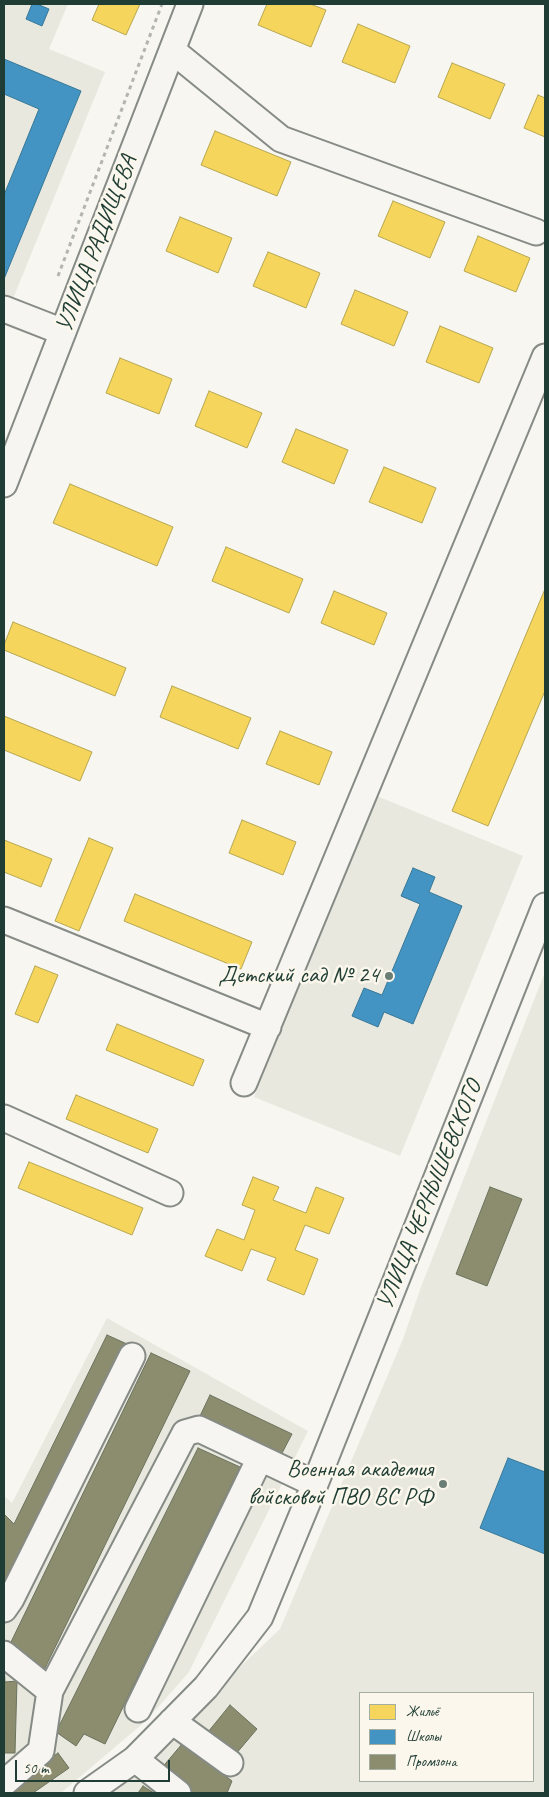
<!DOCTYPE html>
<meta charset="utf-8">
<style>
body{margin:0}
#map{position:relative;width:549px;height:1797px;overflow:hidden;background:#f8f6f0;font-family:Caveat,sans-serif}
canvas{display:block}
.frame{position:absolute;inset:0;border:5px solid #1f3d34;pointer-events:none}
.legend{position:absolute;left:359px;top:1692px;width:175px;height:90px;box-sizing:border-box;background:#fbf7ec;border:1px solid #a3ada2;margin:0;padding:6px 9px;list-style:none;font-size:15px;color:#1f3d34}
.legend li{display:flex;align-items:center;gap:10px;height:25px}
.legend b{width:25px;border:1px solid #a3ada2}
.scale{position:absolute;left:15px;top:1760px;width:155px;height:22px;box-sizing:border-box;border:2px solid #1f3d34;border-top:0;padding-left:6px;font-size:15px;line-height:18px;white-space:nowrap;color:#1f3d34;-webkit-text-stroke:4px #fbf7ec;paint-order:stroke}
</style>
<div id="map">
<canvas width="549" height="1797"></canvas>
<div class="frame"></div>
<ul class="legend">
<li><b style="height:14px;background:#f6d55c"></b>Жильё</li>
<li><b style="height:14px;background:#4393c3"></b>Школы</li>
<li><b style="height:14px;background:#8c8c6e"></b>Промзона</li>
</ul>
<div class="scale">50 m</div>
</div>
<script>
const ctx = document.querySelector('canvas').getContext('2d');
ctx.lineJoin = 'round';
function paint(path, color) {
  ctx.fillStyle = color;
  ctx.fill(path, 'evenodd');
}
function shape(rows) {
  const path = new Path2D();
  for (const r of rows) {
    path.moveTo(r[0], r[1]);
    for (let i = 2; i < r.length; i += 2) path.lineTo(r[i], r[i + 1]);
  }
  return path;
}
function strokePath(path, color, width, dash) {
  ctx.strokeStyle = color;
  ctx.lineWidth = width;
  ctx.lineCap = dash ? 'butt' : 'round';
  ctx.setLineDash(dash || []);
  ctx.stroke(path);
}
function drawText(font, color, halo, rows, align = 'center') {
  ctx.font = font + ' Caveat,sans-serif';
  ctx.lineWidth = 5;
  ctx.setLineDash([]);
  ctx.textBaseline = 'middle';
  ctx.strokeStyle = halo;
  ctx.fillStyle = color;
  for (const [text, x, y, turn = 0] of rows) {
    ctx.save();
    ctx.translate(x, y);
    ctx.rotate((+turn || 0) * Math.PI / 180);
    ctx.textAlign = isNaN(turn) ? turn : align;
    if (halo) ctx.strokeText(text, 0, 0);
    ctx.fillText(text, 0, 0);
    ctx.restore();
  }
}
const built = shape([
 [4,4,68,4,49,49,105,72,4,321],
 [377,796,523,856,400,1156,254,1097],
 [545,972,545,1793,111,1793,130,1779,198,1714,242,1665,280,1629,403,1339,421,1287],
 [360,1693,533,1693,533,1781,360,1781],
 [107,1318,308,1431,189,1672,147,1720,61,1793,4,1793,4,1496,12,1503]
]);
const homes = shape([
 [99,4,140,4,126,35,92,20,99,4],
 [267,4,310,4,326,10,311,47,258,25,267,4],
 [358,24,410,46,395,83,342,62,358,24],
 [452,63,505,84,490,119,438,97,452,63],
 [538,95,545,98,545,137,524,128,538,95],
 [215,131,291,162,277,196,201,165,215,131],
 [393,201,445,222,430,258,378,236,393,201],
 [180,217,232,238,218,273,166,251,180,217],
 [478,236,530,258,516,292,464,271,478,236],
 [268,252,320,273,306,308,253,286,268,252],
 [355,290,408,312,394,346,341,324,355,290],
 [440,326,493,348,479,383,426,362,440,326],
 [120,358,172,379,159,414,106,393,120,358],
 [209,391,262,413,247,448,195,426,209,391],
 [296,429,348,450,334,484,282,462,296,429],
 [384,467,436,488,422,523,369,502,384,467],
 [70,484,173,527,157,566,53,523,70,484],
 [226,547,303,579,289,613,212,581,226,547],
 [545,589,545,691,488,826,452,811,545,589],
 [334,591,387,613,374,645,321,623,334,591],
 [13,622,126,668,115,696,4,650,4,645,13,622],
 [172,686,251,718,238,749,160,717,172,686],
 [4,716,92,752,80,781,4,750,4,716],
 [280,731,332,752,319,785,266,764,280,731],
 [242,820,296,842,283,875,229,853,242,820],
 [89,838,113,848,79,931,55,921,89,838],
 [4,840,52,859,41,887,4,872,4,840],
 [135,894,252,942,241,969,124,921,135,894],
 [35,966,58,975,38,1023,15,1014,35,966],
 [117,1024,204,1060,193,1086,106,1050,117,1024],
 [76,1095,158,1129,148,1153,66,1119,76,1095],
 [29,1162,143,1208,132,1235,18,1188,29,1162],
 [253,1177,279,1187,273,1200,306,1213,316,1187,344,1198,329,1234,305,1225,295,1250,318,1259,304,1295,267,1280,276,1258,251,1249,242,1271,205,1256,217,1229,244,1240,255,1210,242,1205,253,1177]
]);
const schools = shape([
 [32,4,37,4,49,9,42,26,26,19,32,4],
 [4,59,81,91,4,279,4,195,39,109,4,94,4,59],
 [413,868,435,877,429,892,462,906,413,1024,384,1012,378,1027,352,1016,364,988,382,995,420,904,401,896,413,868],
 [508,1458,545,1472,545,1554,480,1528,508,1458]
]);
const industry = shape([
 [490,1187,522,1199,487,1286,456,1274,490,1187],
 [107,1335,127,1344,4,1592,4,1514,14,1524,107,1335],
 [151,1353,190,1371,44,1670,11,1642,151,1353],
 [210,1395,292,1434,281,1455,200,1416,210,1395],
 [198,1448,240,1467,105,1744,84,1734,76,1746,56,1732,198,1448],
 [4,1664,5,1682,17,1681,15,1753,4,1753,4,1664],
 [230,1705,257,1729,235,1755,208,1732,230,1705],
 [182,1744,232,1781,227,1793,190,1793,160,1770,182,1744],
 [58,1753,69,1768,33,1793,4,1793,4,1792,58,1753],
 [143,1786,154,1793,138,1793,143,1786]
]);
const path = shape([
 [58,276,162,4]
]);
const minor = shape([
 [173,51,281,139,536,232],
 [4,309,63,332],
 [4,484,190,4],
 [4,920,268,1027],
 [244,1083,545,357],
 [4,1118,170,1193],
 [4,1609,11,1599,132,1356],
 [4,1654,50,1691],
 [138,1709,260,1458],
 [172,1721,230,1763],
 [135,1759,178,1793],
 [4,1783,41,1751,50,1691,185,1433,199,1429,315,1484],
 [87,1793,135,1759,206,1687,260,1617,315,1484,545,906]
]);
const markers = [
 [389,976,5,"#6b7e76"],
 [443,1484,5,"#6b7e76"]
];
const streetNames = [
 ["УЛИЦА РАДИЩЕВА",97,244,-69],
 ["УЛИЦА ЧЕРНЫШЕВСКОГО",430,1195,-68]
];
const poiNames = [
 ["Детский сад № 24",379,976],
 ["Военная академия",433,1470],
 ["войсковой ПВО ВС РФ",433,1498]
];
paint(built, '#e8e8df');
paint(homes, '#f6d55c');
strokePath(homes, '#b6a750', 1);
paint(schools, '#4393c3');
strokePath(schools, '#387998', 1);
paint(industry, '#8c8c6e');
strokePath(industry, '#6b745d', 1);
strokePath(minor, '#868b86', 29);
strokePath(path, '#b2b5b1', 3, [4, 4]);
strokePath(minor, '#f6f5f1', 25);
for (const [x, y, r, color] of markers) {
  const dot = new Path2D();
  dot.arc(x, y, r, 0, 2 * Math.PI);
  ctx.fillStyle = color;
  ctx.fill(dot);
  strokePath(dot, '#fbf7ec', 2);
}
drawText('24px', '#1f3d34', '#fbf7ec', streetNames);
drawText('24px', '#1f3d34', '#fbf7ec', poiNames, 'right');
</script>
